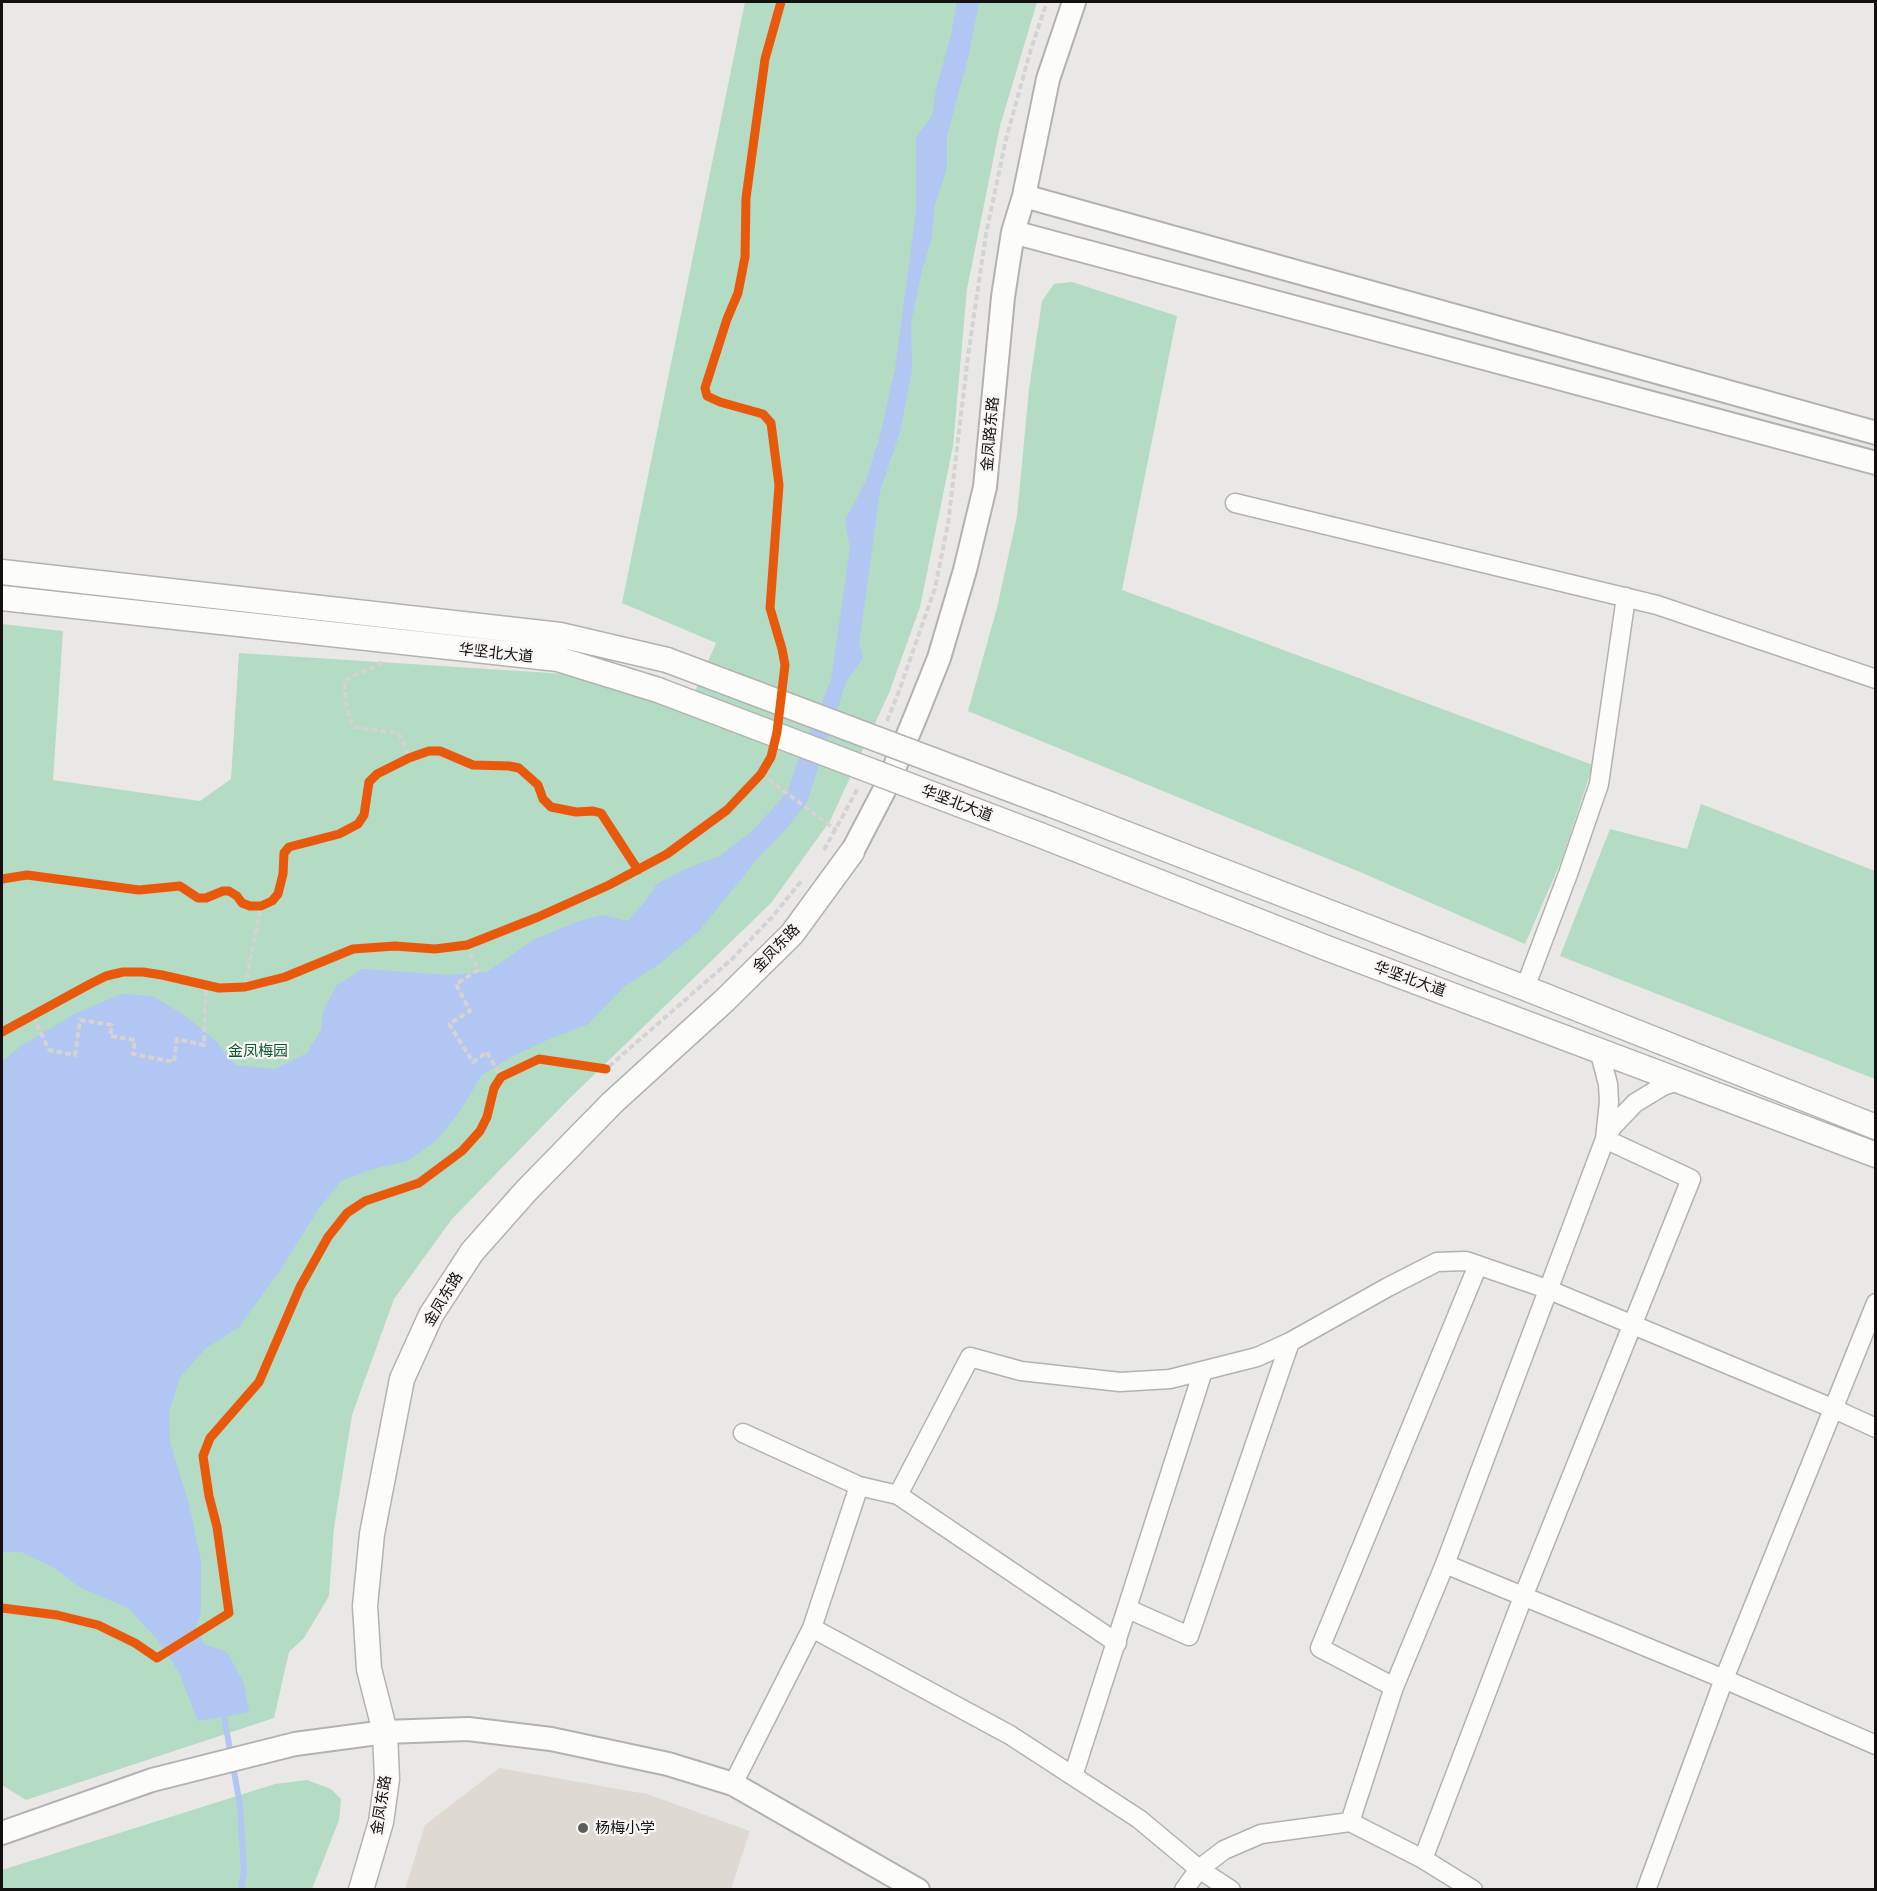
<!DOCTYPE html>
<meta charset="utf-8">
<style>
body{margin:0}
#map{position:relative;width:1877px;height:1891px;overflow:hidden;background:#eae8e6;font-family:Commissioner,sans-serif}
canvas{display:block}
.frame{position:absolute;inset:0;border:3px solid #121110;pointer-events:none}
</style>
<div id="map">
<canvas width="1877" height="1891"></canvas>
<div class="frame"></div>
</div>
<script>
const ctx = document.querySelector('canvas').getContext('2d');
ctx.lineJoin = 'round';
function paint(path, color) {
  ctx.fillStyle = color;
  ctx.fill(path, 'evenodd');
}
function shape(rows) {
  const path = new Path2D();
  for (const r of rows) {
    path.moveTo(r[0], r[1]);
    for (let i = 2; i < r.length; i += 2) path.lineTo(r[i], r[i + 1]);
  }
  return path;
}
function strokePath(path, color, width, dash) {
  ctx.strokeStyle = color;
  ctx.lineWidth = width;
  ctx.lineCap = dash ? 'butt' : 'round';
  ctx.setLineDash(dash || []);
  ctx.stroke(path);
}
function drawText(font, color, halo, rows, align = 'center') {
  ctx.font = font + ' Commissioner,"Noto Sans SC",sans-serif';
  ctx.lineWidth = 4.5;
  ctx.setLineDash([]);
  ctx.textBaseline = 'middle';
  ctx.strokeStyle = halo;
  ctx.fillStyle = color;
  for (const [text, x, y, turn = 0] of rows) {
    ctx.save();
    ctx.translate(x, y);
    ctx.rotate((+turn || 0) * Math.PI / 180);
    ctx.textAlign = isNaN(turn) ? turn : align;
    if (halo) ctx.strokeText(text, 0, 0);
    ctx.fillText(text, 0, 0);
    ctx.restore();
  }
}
const built = shape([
 [499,1768,647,1794,750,1831,731,1889,405,1889,425,1825]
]);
const green = shape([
 [745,2,1037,2,1000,126,967,289,953,446,920,607,889,693,830,821,771,903,569,1099,452,1219,394,1299,352,1415,334,1528,329,1596,304,1638,289,1652,274,1718,26,1800,2,1785,2,624,63,631,53,780,200,801,231,779,239,653,582,675,691,701,716,643,622,603],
 [1072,282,1177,316,1122,590,1593,765,1562,859,1525,944,1360,872,968,711,997,608,1017,516,1029,389,1042,301,1054,284],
 [1701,804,1875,871,1875,1079,1560,956,1610,829,1687,849],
 [307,1780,331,1789,341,1799,339,1820,312,1889,2,1889,2,1870,275,1784]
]);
const water = shape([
 [957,2,979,2,969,54,947,136,947,168,934,208,932,238,922,270,911,323,912,370,900,432,880,491,859,644,863,658,846,682,807,802,787,828,757,859,699,931,658,965,625,986,588,1024,545,1041,511,1057,481,1076,458,1114,437,1140,408,1161,376,1168,341,1181,319,1208,279,1272,239,1327,205,1349,180,1377,169,1412,170,1442,189,1504,201,1561,201,1613,196,1626,204,1644,227,1652,244,1684,249,1712,198,1721,179,1672,158,1640,128,1608,79,1587,53,1567,21,1552,2,1552,2,1061,24,1044,76,1013,122,994,153,996,184,1015,216,1041,235,1065,275,1069,307,1053,321,1030,323,1011,337,985,362,969,449,975,487,972,535,939,579,921,602,915,628,921,643,904,657,884,685,869,720,856,751,832,778,803,788,790,798,761,831,680,850,548,845,520,865,483,880,436,895,369,916,211,916,137,932,116,936,89,951,35]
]);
const stream = shape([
 [223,1710,231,1756],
 [233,1766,240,1805,244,1870,241,1890]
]);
const path = shape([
 [781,2,765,59,746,198,745,257,738,293,727,319,705,388,707,396,720,402,763,414,771,423,779,485,770,608,782,649,785,665,783,682],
 [381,661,380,664,345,680,345,698,349,717,354,727,398,733,403,741,409,758],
 [887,721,899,691,935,588,948,524,968,356,986,234,1006,139,1031,49,1047,2],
 [761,774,836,830],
 [824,850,858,788],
 [2,879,27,875,139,890,180,886,198,898,206,898,223,891,229,891,237,896,242,903,250,906,261,906,272,901,278,894,283,874,284,853,289,847,339,834,358,824,364,815,369,782,377,774,409,758,429,751,440,751,473,765,509,766,519,768,538,785,543,799,551,807,576,812,593,811,601,813,637,869],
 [467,945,478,970,456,984,470,1011,449,1024,473,1062,487,1052,501,1077],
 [245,987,261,906],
 [33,1016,49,1050,75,1055,80,1020,112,1025,110,1036,135,1040,133,1054,174,1062,177,1039,204,1045,206,985],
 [2,1032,90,984,106,976,123,972,143,972,162,975,219,988,245,987,285,977,353,949,395,946,435,949,467,945,538,917,609,885,667,854,727,810,761,774,772,754],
 [2,1608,57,1615,98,1625,135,1643,157,1658,229,1613,217,1527,209,1496,203,1456,210,1438,259,1382,300,1287,328,1237,347,1213,365,1201,419,1183,462,1151,480,1131,487,1117,494,1088,501,1077,539,1059,606,1069,732,959,773,916,802,880]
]);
const minor = shape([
 [1235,503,1657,605,1876,679],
 [1525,988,1568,874,1599,784,1626,597],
 [1606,1137,1613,1126,1635,1103,1663,1086,1678,1081],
 [743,1433,859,1486],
 [898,1495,1117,1643],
 [1445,1564,1724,1679,1876,1745],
 [1128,1609,1189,1636,1290,1342],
 [812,1628,1010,1735,1139,1819,1199,1869,1231,1890],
 [1394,1687,1320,1648,1478,1265],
 [1073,1776,1203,1371],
 [733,1784,812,1628,859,1486,898,1495,970,1357,1021,1371,1120,1382,1170,1379,1257,1357,1290,1342,1388,1287,1437,1262,1466,1261,1547,1289,1832,1408,1876,1428],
 [1350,1822,1394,1687,1445,1564,1605,1139,1609,1102,1608,1084,1599,1050],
 [1423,1859,1523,1597,1691,1179,1605,1139],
 [1184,1890,1199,1869,1224,1850,1261,1834,1350,1822,1423,1859,1473,1890],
 [1646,1890,1724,1679,1876,1303]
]);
const tertiary = shape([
 [1024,196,1876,433],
 [1013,232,1876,463],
 [852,852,888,783,917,713,939,658,965,570,985,487,1003,297,1013,232,1024,196,1048,79,1074,2],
 [2,1833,152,1780,295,1744,385,1732,468,1729,551,1739,668,1764,733,1784,918,1890]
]);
const secondary = shape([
 [2,572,560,635,667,660],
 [2,598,558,659,658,690],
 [1052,805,1525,988,1876,1127],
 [1040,835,1324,947,1876,1155],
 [361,1890,381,1822,387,1779,385,1732,369,1669,365,1606,372,1534,402,1379,431,1315,472,1252,526,1191,612,1103,724,1001,792,934,852,852]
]);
const secondaryBridge = shape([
 [667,660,1052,805],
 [658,690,1040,835]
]);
const cycleway = shape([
 [2,879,27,875,139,890,180,886,198,898,206,898,223,891,229,891,237,896,242,903,250,906,261,906,272,901,278,894,283,874,284,853,289,847,339,834,358,824,364,815,369,782,377,774,409,758,429,751,440,751,473,765,509,766,519,768,538,785,543,799,551,807,576,812,593,811,601,813,638,870],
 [2,1032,90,984,106,976,123,972,143,972,162,975,219,988,245,987,285,977,353,949,395,946,435,949,467,945,538,917,609,885,667,854,727,810,761,774,771,757,777,732,785,665,782,649,770,608,779,485,771,423,763,414,720,402,707,396,705,388,727,319,738,293,745,257,746,198,765,59,781,2],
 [2,1608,57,1615,98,1625,135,1643,157,1658,229,1613,217,1527,209,1496,203,1456,210,1438,259,1382,300,1287,328,1237,347,1213,365,1201,419,1183,462,1151,480,1131,487,1117,494,1088,501,1077,539,1059,606,1069]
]);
const markers = [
 [583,1828,6,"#5e5c5b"]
];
const streetNames = [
 ["金凤路东路",990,434,-85],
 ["华坚北大道",496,653,6],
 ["华坚北大道",957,803,21],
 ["金凤东路",776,948,-46],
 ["华坚北大道",1410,979,20],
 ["金凤东路",443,1299,-59],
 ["金凤东路",381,1805,-81]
];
const parkNames = [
 ["金凤梅园",258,1051]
];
const poiNames = [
 ["杨梅小学",595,1828]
];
paint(built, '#ded9d3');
paint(green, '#b4dbc3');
paint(water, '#b1c6f2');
strokePath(stream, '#b1c6f2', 6);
strokePath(minor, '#b3b2b0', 21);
strokePath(tertiary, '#b3b2b0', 26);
strokePath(secondary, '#b3b2b0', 27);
strokePath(path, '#d3d3d2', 4, [6, 3]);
strokePath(minor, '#fcfcfb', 18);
strokePath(tertiary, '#fcfcfb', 22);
strokePath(secondary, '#fcfcfb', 24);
strokePath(secondaryBridge, '#b3b2b0', 27, []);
strokePath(secondaryBridge, '#fcfcfb', 24);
strokePath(cycleway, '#e8590c', 9);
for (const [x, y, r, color] of markers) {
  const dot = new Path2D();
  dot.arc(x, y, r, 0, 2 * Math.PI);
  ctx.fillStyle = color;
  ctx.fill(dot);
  strokePath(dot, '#f8f5f2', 2);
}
drawText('15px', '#121110', '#f8f5f2', streetNames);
drawText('15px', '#085736', '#f8f5f2', parkNames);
drawText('15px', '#121110', '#f8f5f2', poiNames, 'left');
</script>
